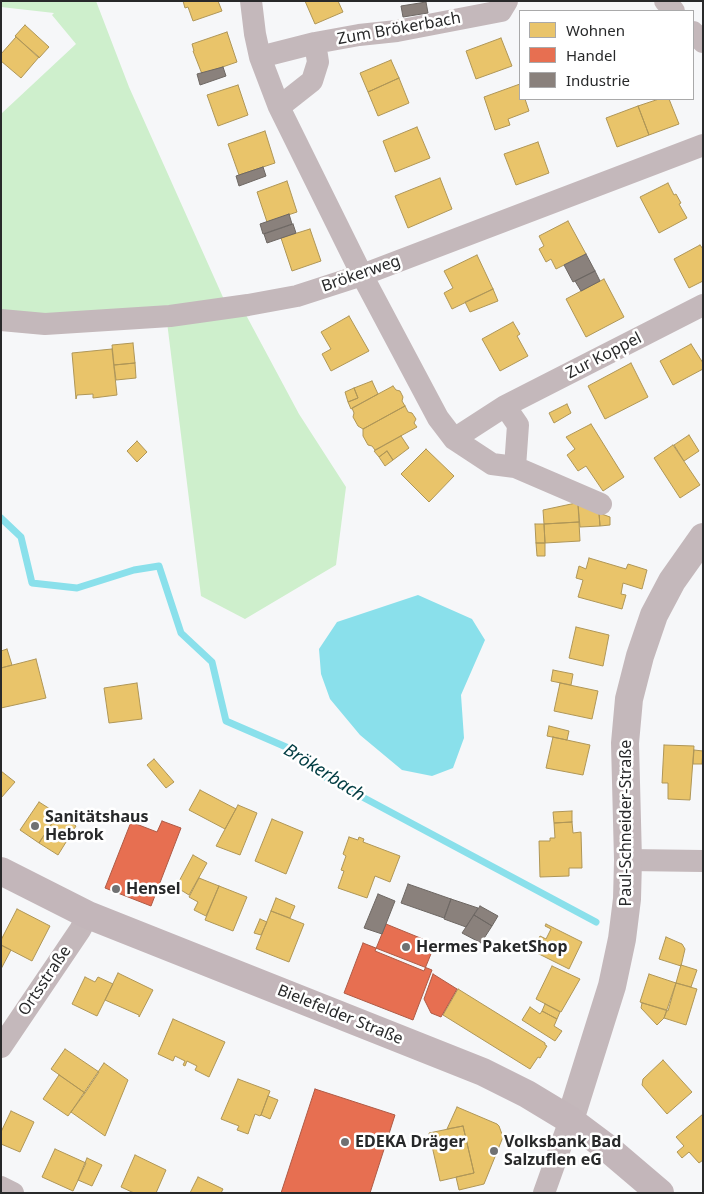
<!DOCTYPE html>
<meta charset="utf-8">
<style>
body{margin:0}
#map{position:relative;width:704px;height:1194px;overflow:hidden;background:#f6f7f9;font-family:"Noto Sans",sans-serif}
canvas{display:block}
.frame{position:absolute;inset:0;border:2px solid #28292a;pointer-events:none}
.legend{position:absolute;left:519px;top:10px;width:175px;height:90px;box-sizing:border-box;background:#fff;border:1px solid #a9a9aa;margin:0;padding:6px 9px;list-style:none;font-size:15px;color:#28292a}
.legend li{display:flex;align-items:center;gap:10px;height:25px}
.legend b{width:25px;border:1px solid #a9a9aa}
</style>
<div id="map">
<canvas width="704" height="1194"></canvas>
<div class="frame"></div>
<ul class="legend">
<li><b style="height:14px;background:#e9c46a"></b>Wohnen</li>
<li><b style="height:14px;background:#e76f51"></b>Handel</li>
<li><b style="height:14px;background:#8a817c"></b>Industrie</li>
</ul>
</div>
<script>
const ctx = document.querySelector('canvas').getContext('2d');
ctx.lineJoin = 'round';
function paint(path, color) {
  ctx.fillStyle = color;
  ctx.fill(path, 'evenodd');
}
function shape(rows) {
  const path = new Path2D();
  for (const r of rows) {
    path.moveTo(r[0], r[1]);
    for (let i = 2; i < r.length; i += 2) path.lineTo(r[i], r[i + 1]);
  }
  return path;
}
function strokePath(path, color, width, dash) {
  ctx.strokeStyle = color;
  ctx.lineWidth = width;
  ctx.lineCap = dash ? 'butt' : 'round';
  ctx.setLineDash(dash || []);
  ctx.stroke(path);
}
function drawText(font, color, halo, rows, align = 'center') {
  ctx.font = font + ' "Noto Sans",sans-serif';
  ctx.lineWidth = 5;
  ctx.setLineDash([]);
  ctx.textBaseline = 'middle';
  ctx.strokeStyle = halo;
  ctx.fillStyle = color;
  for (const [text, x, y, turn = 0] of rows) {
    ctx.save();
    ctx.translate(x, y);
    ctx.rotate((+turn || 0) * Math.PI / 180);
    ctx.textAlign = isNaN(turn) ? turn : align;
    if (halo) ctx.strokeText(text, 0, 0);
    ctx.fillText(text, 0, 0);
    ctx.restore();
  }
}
const green = shape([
 [1,1,96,1,129,87,226,304,46,319,1,311,2,113,76,44,52,15,54,13,1,7],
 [246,315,299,414,346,487,336,565,245,619,201,596,167,322]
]);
const water = shape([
 [418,595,472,619,485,640,461,695,464,738,453,768,432,776,402,770,360,735,330,699,321,674,319,649,337,622]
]);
const homes = shape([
 [183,1,218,1,222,11,193,21,188,7,185,8,183,1],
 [305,1,338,1,343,12,315,24,305,1],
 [25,25,49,47,39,58,15,36,25,25],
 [227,32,237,62,202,74,193,51,194,51,192,44,227,32],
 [16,37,39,57,21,78,1,61,1,54,16,37],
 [501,38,512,66,476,79,466,51,501,38],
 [391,60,399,78,368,92,360,73,391,60],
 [399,78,409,103,378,116,368,92,399,78],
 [520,84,520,99,525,99,529,111,508,119,510,125,495,130,484,97,520,84],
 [238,85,248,115,218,126,207,95,238,85],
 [659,99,669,99,679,124,649,135,638,106,659,99],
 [638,106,649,135,617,147,606,118,638,106],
 [417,127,430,158,395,172,383,141,417,127],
 [265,131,275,163,239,175,228,144,265,131],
 [538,142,549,173,516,185,504,154,538,142],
 [440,178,452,209,408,228,395,196,440,178],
 [287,181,297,212,267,222,257,192,287,181],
 [668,183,674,195,676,194,681,203,679,204,687,218,659,233,640,197,668,183],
 [568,221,586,254,556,269,551,259,546,262,539,249,544,246,539,236,568,221],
 [310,229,321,261,292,271,281,238,310,229],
 [700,245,703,249,703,281,689,288,674,259,700,245],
 [477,255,493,289,452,309,444,293,453,288,444,271,477,255],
 [604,279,624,317,586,337,566,299,604,279],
 [493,289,498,301,470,312,465,302,493,289],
 [349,316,369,351,331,371,322,354,331,349,321,332,349,316],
 [513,322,520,334,517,336,528,356,500,371,482,339,513,322],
 [133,343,135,363,114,365,112,345,133,343],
 [691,344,703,363,703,369,673,385,660,361,691,344],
 [112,349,117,395,93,398,93,394,77,395,76,399,72,353,112,349],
 [135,363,136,378,116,380,114,365,135,363],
 [631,363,648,397,605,419,588,386,631,363],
 [372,381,378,394,351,409,348,402,358,398,354,388,372,381],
 [393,386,396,390,400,391,403,397,402,401,405,406,363,429,358,426,353,417,354,413,352,408,393,386],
 [354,388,358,398,348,402,345,392,354,388],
 [567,404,571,413,554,423,549,413,567,404],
 [405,406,408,412,412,413,416,419,414,423,417,427,375,450,372,446,368,445,363,436,363,429,405,406],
 [591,424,624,477,603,491,586,466,578,471,567,455,575,449,566,437,591,424],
 [689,435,699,451,684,461,674,445,689,435],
 [401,436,409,448,393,460,387,451,379,457,374,451,401,436],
 [137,441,147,452,137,462,127,451,137,441],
 [673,445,700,485,680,498,654,458,673,445],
 [426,449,454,476,429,502,401,474,426,449],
 [387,451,393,460,385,466,379,457,387,451],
 [576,503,578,504,579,522,544,524,543,510,576,503],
 [578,504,599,513,600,526,580,527,578,504],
 [599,513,610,517,610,525,600,526,599,513],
 [579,522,580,541,545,543,544,524,579,522],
 [535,524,544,524,545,543,536,543,535,524],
 [536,543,545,543,545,556,537,556,536,543],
 [589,558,626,569,628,564,647,570,642,589,623,583,621,594,626,595,622,609,578,597,583,580,576,578,579,566,586,569,589,558],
 [576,627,609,635,603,666,569,658,576,627],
 [7,649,12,665,1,668,1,651,7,649],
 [36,659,46,698,1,708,1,668,36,659],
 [553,670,573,674,571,685,551,681,553,670],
 [137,683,142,719,109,723,104,688,137,683],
 [560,683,598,691,592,719,554,711,560,683],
 [549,726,569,731,567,740,547,736,549,726],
 [553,737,590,745,583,775,546,768,553,737],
 [664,745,694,746,690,800,668,799,668,783,662,783,664,745],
 [694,750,703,751,702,764,693,764,694,750],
 [154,759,174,782,166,788,147,765,154,759],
 [1,771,15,782,1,798,1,771],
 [200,790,236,809,225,829,189,810,200,790],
 [39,802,58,814,39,843,20,830,39,802],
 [238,805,257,813,240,855,216,846,238,805],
 [572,811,572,822,554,823,553,812,572,811],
 [58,814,76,826,58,855,39,843,58,814],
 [272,819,303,832,286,874,255,861,272,819],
 [572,822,573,833,581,832,582,868,569,868,569,876,540,877,539,841,550,841,550,838,555,838,554,823,572,822],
 [349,837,358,840,359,837,364,839,363,842,400,856,390,882,375,876,367,898,338,888,344,871,341,870,346,856,343,854,349,837],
 [193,855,207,863,189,895,176,887,193,855],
 [199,878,219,886,206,916,194,910,198,902,189,897,199,878],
 [219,886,247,897,233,931,205,920,219,886],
 [276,898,295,906,290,918,271,911,276,898],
 [17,909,50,926,32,961,1,945,1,940,17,909],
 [271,911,304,924,289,962,256,949,271,911],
 [260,919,267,922,261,935,254,933,260,919],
 [546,924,582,942,569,969,533,951,540,936,546,939,551,929,545,926,546,924],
 [666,937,682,944,685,949,681,966,659,959,666,937],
 [1,945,11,950,1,969,1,945],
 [681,965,697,970,691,987,676,983,681,965],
 [552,966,580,979,561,1012,536,999,552,966],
 [118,973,153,990,139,1017,139,1015,105,1000,118,973],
 [649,974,676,983,668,1011,640,1002,649,974],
 [85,977,95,982,98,977,113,984,97,1016,72,1004,85,977],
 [676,983,697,989,686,1025,664,1018,676,983],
 [458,989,545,1043,545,1045,547,1046,540,1058,538,1057,530,1069,443,1015,458,989],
 [642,1003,667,1010,664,1018,657,1025,641,1008,642,1003],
 [545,1004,560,1012,557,1019,542,1011,545,1004],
 [530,1007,540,1014,542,1011,557,1019,554,1026,562,1031,555,1041,522,1020,530,1007],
 [173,1019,225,1042,209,1077,195,1070,197,1066,187,1061,185,1066,183,1065,185,1061,175,1056,173,1061,158,1054,173,1019],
 [65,1049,99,1072,85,1093,51,1069,65,1049],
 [663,1060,692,1092,667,1114,642,1085,643,1079,663,1060],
 [104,1063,128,1080,105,1136,71,1112,104,1063],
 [59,1075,85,1093,68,1116,43,1099,59,1075],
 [238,1079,270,1091,261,1115,260,1116,255,1114,248,1134,237,1130,239,1126,221,1119,238,1079],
 [268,1096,278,1100,270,1119,261,1115,268,1096],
 [457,1107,497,1124,499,1126,503,1137,484,1184,459,1190,456,1177,474,1173,463,1126,447,1129,457,1107],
 [11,1111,34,1122,20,1152,1,1144,1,1132,11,1111],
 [703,1114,703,1160,699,1163,689,1152,682,1158,677,1152,684,1146,676,1137,703,1114],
 [463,1126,474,1173,440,1181,429,1133,463,1126],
 [55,1149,86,1163,73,1191,42,1177,55,1149],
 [135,1155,166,1170,156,1193,134,1193,121,1187,135,1155],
 [87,1158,102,1165,92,1186,78,1180,87,1158],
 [198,1177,223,1189,221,1193,190,1193,198,1177]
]);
const shops = shape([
 [162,821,181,828,151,906,105,888,131,822,157,832,162,821],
 [386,924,435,944,424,971,375,951,386,924],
 [363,943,432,970,413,1020,344,993,363,943],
 [433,974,457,989,441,1017,431,1013,424,999,433,974],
 [315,1089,395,1115,370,1193,281,1193,315,1089]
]);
const industry = shape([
 [426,2,428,13,403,17,401,6,426,2],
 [223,67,226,76,200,85,197,74,223,67],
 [263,167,266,176,239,186,236,176,263,167],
 [289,214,292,224,263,234,260,224,289,214],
 [293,224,296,233,267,243,264,234,293,224],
 [586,254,595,271,573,282,564,265,586,254],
 [595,271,600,281,581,291,575,281,595,271],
 [408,884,451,899,444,918,401,903,408,884],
 [378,894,395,901,382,934,364,928,378,894],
 [451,899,478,908,466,927,444,919,451,899],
 [480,906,498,916,492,926,474,915,480,906],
 [474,915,492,926,481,943,462,933,474,915]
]);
const stream = shape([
 [1,518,21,537,32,583,77,588,134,570,159,566,181,633,212,662,226,721,293,750,325,777,596,922]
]);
const minor = shape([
 [251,1,255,34,260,57,315,43,318,62,312,81,279,107,362,275,438,418,454,439,492,464,515,467,601,504],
 [665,1,674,11],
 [693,32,703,42],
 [315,43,359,35,397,31,501,11,507,1],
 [260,57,279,107],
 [1,320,45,324,170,316,248,305,297,296,362,275,703,145],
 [505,406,518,425,515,467],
 [454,439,505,406,703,305],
 [628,860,703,861],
 [1,1047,80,930,88,915],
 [1,1187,13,1193],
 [544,1193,570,1120]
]);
const tertiary = shape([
 [570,1120,612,986,622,939,627,899,628,860,625,743,629,699,640,656,654,615,672,581,703,537]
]);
const secondary = shape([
 [1,871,88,915,483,1072,527,1094,570,1120,606,1147,660,1193]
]);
const markers = [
 [35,826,5,"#707172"],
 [116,889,5,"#707172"],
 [406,947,5,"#707172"],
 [345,1142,5,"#707172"],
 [494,1151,5,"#707172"]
];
const streetNames = [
 ["Zum Brökerbach",399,29,-10],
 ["Brökerweg",361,274,-19],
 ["Zur Koppel",604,356,-27],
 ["Paul-Schneider-Straße",626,823,-90],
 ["Ortsstraße",45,981,-56],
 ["Bielefelder Straße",340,1015,22]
];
const poiNames = [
 ["Sanitätshaus",45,817],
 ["Hebrok",45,835],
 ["Hensel",126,889],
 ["Hermes PaketShop",416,947],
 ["EDEKA Dräger",355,1142],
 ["Volksbank Bad",504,1142],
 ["Salzuflen eG",504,1160]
];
const waterNames = [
 ["Brökerbach",324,773,32]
];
paint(green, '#ceefcc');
paint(water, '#8ae0eb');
paint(homes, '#e9c46a');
strokePath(homes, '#af9657', 1);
paint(shops, '#e76f51');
strokePath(shops, '#ae5a45', 1);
paint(industry, '#8a817c');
strokePath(industry, '#6d6763', 1);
strokePath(stream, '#8ae0eb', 7);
strokePath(minor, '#c4b8bb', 22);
strokePath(tertiary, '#c4b8bb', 28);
strokePath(secondary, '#c3b6ba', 28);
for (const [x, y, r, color] of markers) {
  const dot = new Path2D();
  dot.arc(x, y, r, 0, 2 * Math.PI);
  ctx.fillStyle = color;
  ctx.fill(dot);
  strokePath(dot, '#fff', 2);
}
drawText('16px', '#28292a', '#fff', streetNames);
drawText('bold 16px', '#28292a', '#fff', poiNames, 'left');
drawText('italic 18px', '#003c42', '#fff', waterNames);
</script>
